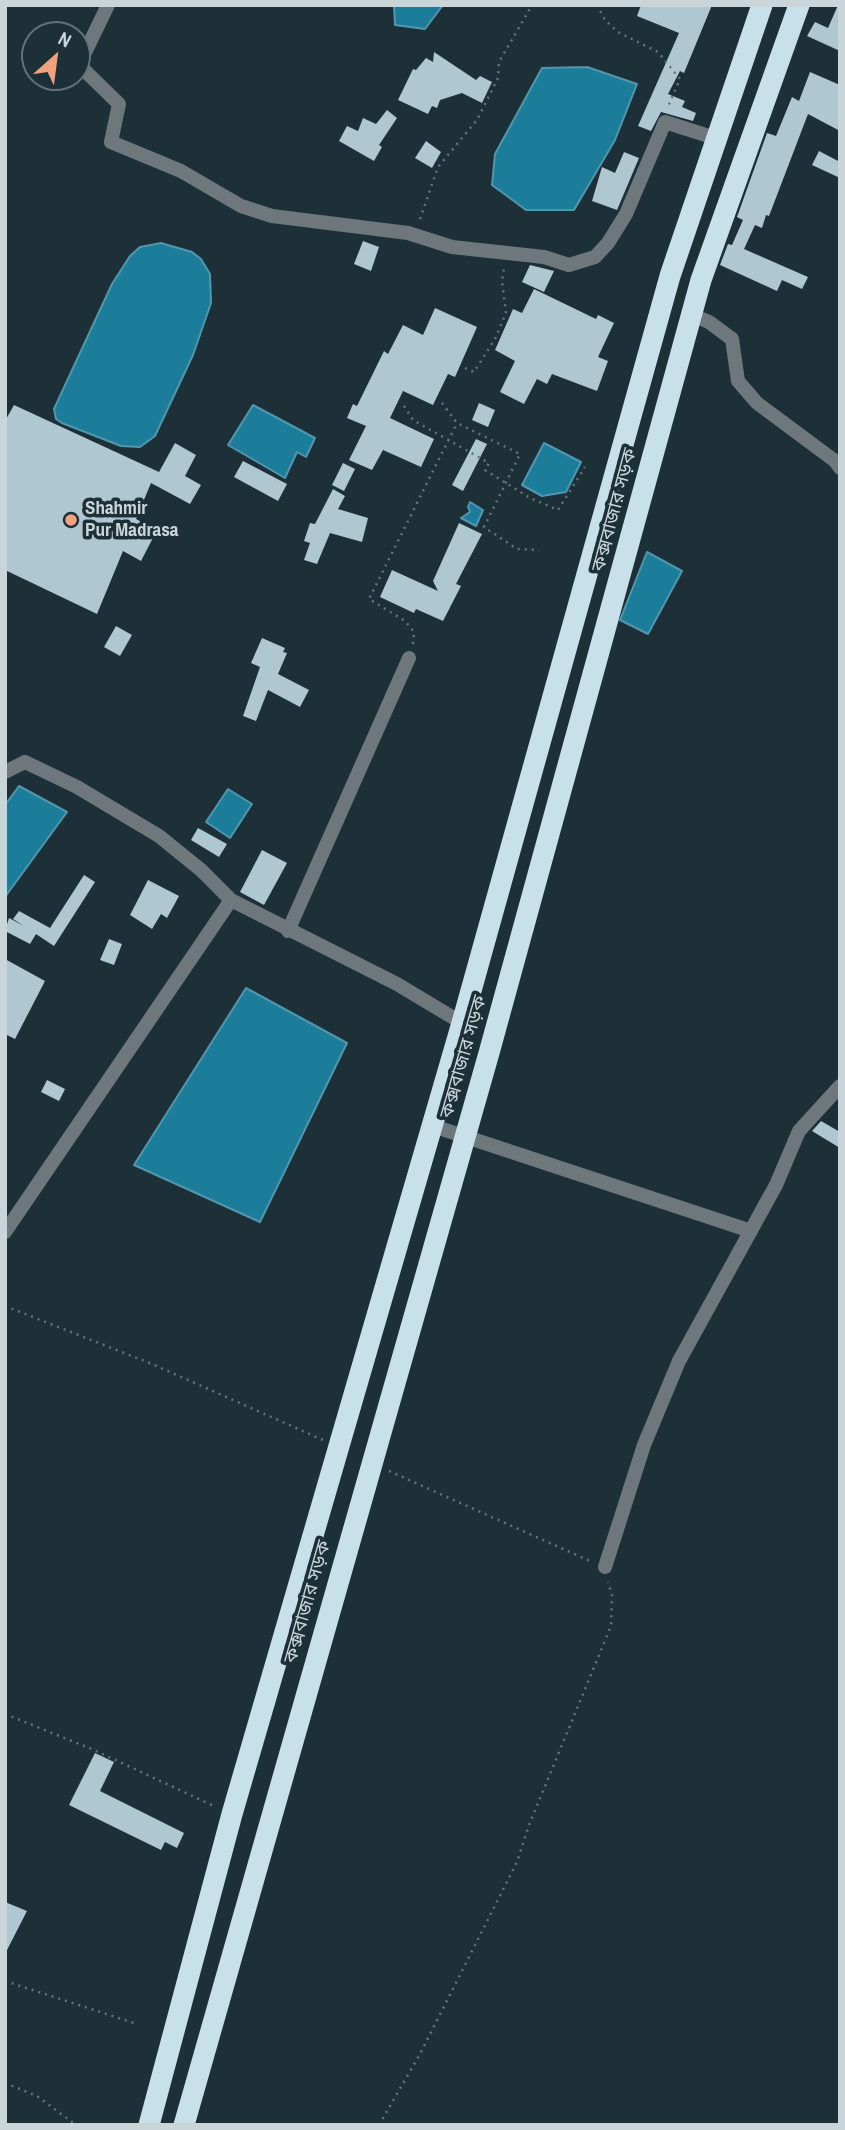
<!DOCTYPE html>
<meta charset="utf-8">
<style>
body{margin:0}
#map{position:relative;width:845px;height:2130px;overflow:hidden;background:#1d3038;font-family:"Archivo Narrow",sans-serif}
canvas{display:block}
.frame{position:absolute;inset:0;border:7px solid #c9d5d9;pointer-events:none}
.north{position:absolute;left:21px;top:21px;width:70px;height:70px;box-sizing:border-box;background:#1d3038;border:2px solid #627278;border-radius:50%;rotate:28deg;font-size:19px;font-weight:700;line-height:28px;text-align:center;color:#c9d5d9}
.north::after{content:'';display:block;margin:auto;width:24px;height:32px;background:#f1a17e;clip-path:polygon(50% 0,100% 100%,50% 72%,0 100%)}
</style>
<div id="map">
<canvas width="845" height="2130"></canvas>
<div class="frame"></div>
<div class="north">N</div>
</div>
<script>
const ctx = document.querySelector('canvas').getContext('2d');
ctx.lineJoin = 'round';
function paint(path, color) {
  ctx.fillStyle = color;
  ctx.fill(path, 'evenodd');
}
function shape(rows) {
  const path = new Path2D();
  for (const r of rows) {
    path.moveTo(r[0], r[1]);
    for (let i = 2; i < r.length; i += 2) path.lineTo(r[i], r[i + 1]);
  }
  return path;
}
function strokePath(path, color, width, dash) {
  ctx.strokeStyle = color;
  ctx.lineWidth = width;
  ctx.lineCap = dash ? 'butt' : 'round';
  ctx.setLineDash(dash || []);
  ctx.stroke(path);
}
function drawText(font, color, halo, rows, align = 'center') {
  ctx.font = font + ' "Archivo Narrow","Noto Sans Bengali",sans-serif';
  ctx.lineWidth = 7;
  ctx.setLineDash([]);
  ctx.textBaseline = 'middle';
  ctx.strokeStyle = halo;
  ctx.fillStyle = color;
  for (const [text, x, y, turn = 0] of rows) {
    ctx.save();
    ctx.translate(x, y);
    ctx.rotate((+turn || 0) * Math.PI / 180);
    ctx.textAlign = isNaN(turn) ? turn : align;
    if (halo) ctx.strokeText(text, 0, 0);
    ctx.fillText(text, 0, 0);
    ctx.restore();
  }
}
const water = shape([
 [394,5,443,5,425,29,395,25,394,5],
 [587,67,637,84,615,140,574,210,526,210,492,185,495,154,542,68,587,67],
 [161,243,192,252,201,259,210,274,211,303,193,355,155,436,140,447,121,446,62,423,56,419,54,409,112,284,130,256,140,247,161,243],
 [253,405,315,438,306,457,297,452,285,478,228,445,253,405],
 [544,443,581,462,566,492,542,496,522,485,544,443],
 [470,502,483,510,476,526,461,518,470,512,468,507,470,502],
 [647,552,682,571,648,634,620,620,647,552],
 [19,786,67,812,5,897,5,805,19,786],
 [228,789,252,804,230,838,206,822,228,789],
 [246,988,347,1043,260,1222,134,1165,246,988]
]);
const building = shape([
 [641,5,712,5,684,73,680,71,668,94,685,101,682,107,696,113,693,121,661,112,651,131,638,126,679,33,637,16],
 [838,5,840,5,840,51,807,36,815,22,828,28],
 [434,52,476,80,480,76,492,82,482,103,462,93,440,100,437,108,432,106,428,114,398,100,413,69,416,70,426,58,433,62],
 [810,72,840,85,840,131,808,114,769,216,766,215,762,228,755,225,744,249,808,277,802,289,782,280,777,291,720,265,728,244,732,245,743,220,737,217,767,133,776,136,792,97,799,101],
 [387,110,397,118,379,145,382,147,374,161,339,141,347,126,358,131,363,118,376,124],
 [426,141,441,152,432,168,415,158],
 [819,151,840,162,840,178,812,165],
 [624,152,639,158,617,210,592,201,602,167,615,173],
 [363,241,379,247,371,271,354,264],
 [530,265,554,271,544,292,522,282],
 [534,289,596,319,598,315,614,323,598,357,608,361,597,391,552,374,547,384,537,379,524,404,500,392,515,361,495,350,513,309,522,313],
 [435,308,477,327,455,377,448,374,433,405,403,391,390,418,434,439,421,467,383,450,372,470,349,460,366,426,347,418,353,404,357,406,384,351,388,354,403,325,423,335],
 [479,403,495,410,488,427,472,420],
 [14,405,159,472,175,443,196,455,185,476,201,485,190,504,151,483,136,519,157,530,141,561,123,551,97,614,5,570,5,421],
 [476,439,487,444,463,491,452,485],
 [243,461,287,484,278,501,234,477],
 [343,463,355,469,344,491,332,485],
 [333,489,345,496,338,509,368,518,362,542,330,533,317,564,304,560,310,543,304,541,310,523,315,524],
 [459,523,482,534,456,584,461,586,443,621,416,609,414,613,380,597,392,570,438,591,433,581],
 [116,626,132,635,120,656,104,647],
 [262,638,285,648,283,652,287,653,278,674,309,690,300,707,268,690,256,721,243,716,260,667,251,663],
 [198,828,227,844,219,857,191,840],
 [262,850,287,863,264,905,240,892],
 [84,875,95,882,54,946,36,934,30,944,5,931,9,918,24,926,13,919,19,911,50,928],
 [148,880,179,896,167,918,161,914,152,929,130,915],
 [109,939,122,944,114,965,100,960],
 [5,959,45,981,15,1039,5,1034],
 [47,1080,65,1089,59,1101,41,1092],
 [821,1121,840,1132,840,1148,812,1131],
 [95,1753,114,1762,100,1791,184,1833,177,1848,165,1842,161,1850,69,1805],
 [5,1902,27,1911,5,1954]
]);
const path = shape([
 [597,5,605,20,618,32,658,52,680,79,667,109],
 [420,219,438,167,477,120,498,78,499,62,532,5],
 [465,368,474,372,495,339,506,313,502,281,504,268],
 [442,403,457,423,520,454,484,527,517,549,539,550],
 [404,406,413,420,489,463,485,470,530,498,558,510,585,467],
 [413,644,414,632,405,621,369,599,457,423],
 [5,1306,152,1364,323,1440],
 [389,1471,590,1561],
 [5,1714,94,1750,216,1807],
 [5,1981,134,2023],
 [5,2083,37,2096,76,2125],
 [379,2125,420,2054,517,1862,529,1825,611,1626,612,1596,608,1582]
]);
const street = shape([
 [108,5,79,65,119,104,111,142,181,171,241,206,272,216,408,233,452,247,544,257,569,265,595,257,608,243,626,214,665,122,715,138],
 [692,315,709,322,732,339,738,381,757,403,835,461,840,468],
 [5,772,25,762,77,787,159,836,201,870,231,900,397,984,462,1023],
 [288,931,409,658],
 [430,1125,751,1231],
 [5,1232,231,900],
 [605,1567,644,1445,679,1361,776,1185,799,1131,840,1086]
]);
const highway = shape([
 [149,2125,232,1814,462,1023,670,276,762,5],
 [184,2125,489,1053,701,280,799,5]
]);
const markers = [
 [71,520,7,"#f1a17e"]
];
const poiNames = [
 ["Shahmir",85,509],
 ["Pur Madrasa",85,531]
];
const streetNames = [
 ["কক্সবাজার সড়ক",615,510,-75],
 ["কক্সবাজার সড়ক",464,1057,-74],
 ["কক্সবাজার সড়ক",308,1602,-74]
];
paint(water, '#1c7d9b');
strokePath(water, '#5097ae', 2);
paint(building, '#afc7d0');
strokePath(path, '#64747b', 2.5, [2, 5]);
strokePath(street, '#6e787c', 14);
strokePath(highway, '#c8e0ea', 21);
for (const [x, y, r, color] of markers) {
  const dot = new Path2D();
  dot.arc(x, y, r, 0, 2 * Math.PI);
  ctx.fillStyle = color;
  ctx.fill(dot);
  strokePath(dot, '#1d3038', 2.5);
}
drawText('bold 19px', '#c9d5d9', '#1d3038', poiNames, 'left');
drawText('19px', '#c9d5d9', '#1d3038', streetNames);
</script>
